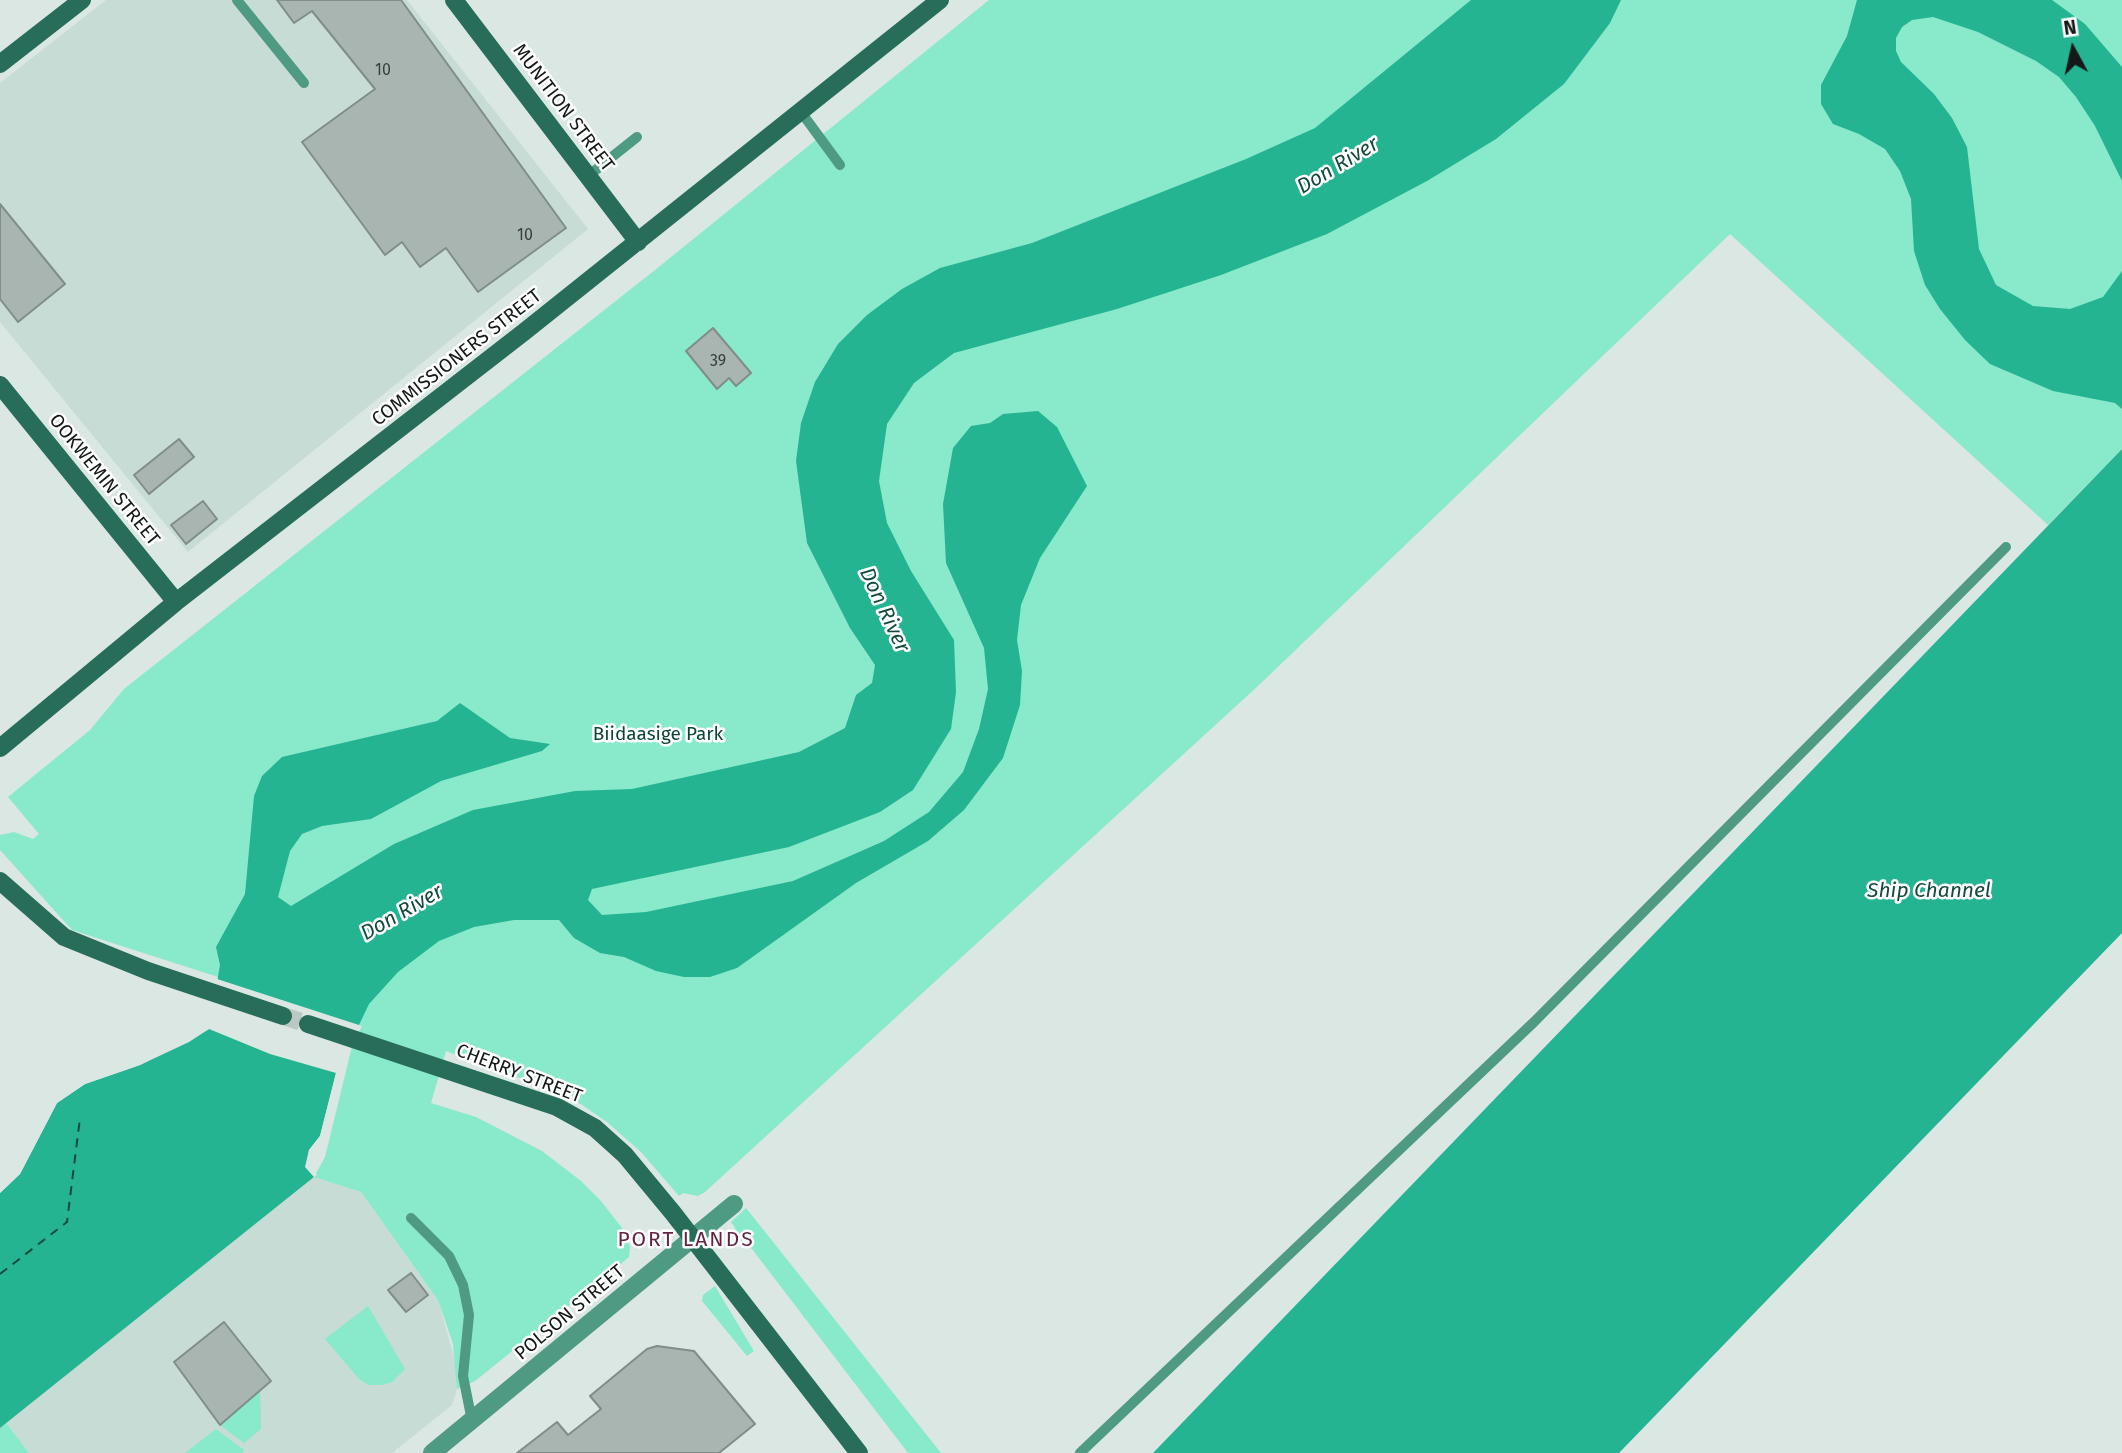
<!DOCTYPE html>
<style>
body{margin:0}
#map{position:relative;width:2122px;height:1453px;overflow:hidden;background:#dae7e2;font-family:"Fira Sans",sans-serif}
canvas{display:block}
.north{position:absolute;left:2038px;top:14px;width:70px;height:70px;-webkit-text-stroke:5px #fff;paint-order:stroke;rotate:352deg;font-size:19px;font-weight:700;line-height:28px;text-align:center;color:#141817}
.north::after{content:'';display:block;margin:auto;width:24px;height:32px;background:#141817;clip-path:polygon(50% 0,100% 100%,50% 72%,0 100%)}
</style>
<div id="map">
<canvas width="2122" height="1453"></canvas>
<div class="north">N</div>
</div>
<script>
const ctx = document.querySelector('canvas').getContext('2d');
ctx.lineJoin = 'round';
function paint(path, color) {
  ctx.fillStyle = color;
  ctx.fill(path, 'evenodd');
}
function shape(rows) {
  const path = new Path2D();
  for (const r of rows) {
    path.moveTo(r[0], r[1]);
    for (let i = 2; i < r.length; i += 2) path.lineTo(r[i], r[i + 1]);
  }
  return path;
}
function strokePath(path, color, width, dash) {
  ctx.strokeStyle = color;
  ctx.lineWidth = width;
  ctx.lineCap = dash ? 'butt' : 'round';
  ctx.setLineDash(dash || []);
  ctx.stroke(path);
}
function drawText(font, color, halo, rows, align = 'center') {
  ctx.font = font + ' "Fira Sans",sans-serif';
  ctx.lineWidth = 5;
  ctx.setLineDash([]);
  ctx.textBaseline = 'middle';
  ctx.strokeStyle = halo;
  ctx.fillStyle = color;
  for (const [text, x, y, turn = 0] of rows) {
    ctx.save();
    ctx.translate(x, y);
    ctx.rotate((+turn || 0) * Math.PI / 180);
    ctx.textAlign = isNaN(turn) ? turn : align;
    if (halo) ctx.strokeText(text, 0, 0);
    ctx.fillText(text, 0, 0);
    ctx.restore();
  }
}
const built = shape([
 [106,0,407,0,588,229,188,552,0,322,0,83],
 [314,1177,361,1192,438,1300,456,1364,457,1389,452,1405,392,1453,29,1453,6,1423]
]);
const green = shape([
 [989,0,2122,0,2122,449,2048,525,1730,234,1258,686,705,1192,698,1196,683,1193,679,1196,641,1152,607,1122,569,1096,446,1051,431,1103,476,1117,542,1151,581,1181,601,1201,622,1228,630,1247,629,1257,622,1263,475,1381,457,1389,453,1344,438,1300,361,1192,314,1177,325,1157,358,1022,72,930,0,850,0,835,14,832,33,839,39,834,8,797,90,730,124,689,655,270],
 [746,1208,941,1453,908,1453,752,1249,741,1243,741,1237,731,1222],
 [715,1286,754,1351,747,1356,702,1301,703,1295],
 [368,1306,405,1369,392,1382,381,1385,369,1385,359,1379,325,1339],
 [260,1391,261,1429,244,1443,220,1425],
 [6,1423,29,1453,0,1453,0,1428],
 [216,1429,244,1450,243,1453,185,1453]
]);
const water = shape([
 [1471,0,1621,0,1610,23,1564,84,1496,139,1427,181,1327,234,1221,275,1117,309,954,353,914,383,887,424,879,481,887,523,911,571,954,640,956,692,951,729,913,790,880,812,789,847,592,889,588,900,602,915,646,912,793,881,884,841,929,812,963,772,979,729,988,689,984,648,946,563,943,504,953,448,971,426,990,423,1003,414,1038,411,1057,427,1087,486,1040,558,1021,605,1017,640,1022,671,1020,705,1003,758,964,810,928,841,856,883,737,968,710,977,684,977,656,971,624,957,600,953,574,938,559,920,514,920,474,927,439,941,398,972,369,1004,336,1073,320,1136,309,1150,306,1167,314,1177,0,1428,0,1193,20,1174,57,1103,85,1084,140,1065,209,1029,220,965,216,947,245,894,254,796,262,776,282,757,437,721,460,703,510,738,550,744,542,751,441,781,371,819,322,826,302,834,290,851,278,897,291,906,394,844,473,810,575,791,632,789,799,752,845,728,856,695,872,683,875,665,850,628,807,543,796,461,801,423,815,382,838,344,867,315,902,289,940,268,1032,243,1246,159,1315,128],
 [1857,0,2052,0,2085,24,2122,67,2122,181,2095,126,2076,97,2059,77,2036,61,1978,32,1933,17,1912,20,1902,27,1896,38,1896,51,1901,62,1934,94,1952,118,1967,147,1979,249,1996,285,2033,306,2070,309,2103,297,2122,271,2122,409,2115,403,2053,391,1990,364,1965,340,1940,309,1925,285,1914,251,1911,199,1900,171,1885,149,1859,134,1833,124,1821,104,1821,85,1847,36],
 [2122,449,2122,933,1619,1453,1153,1453]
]);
const pier = shape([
 [214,978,362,1026,339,1074,324,1137,313,1152,309,1166,317,1175,314,1177,305,1167,309,1150,320,1136,336,1073,270,1054,209,1029,189,1042,140,1065,85,1084,57,1103,20,1174,0,1193,0,1188,17,1172,55,1100,83,1081,139,1061,188,1039,206,1027]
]);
const ferry = shape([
 [0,1274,67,1222,80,1118]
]);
const building = shape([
 [277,0,401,0,566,228,478,292,446,248,420,267,402,242,385,255,302,142,375,89,312,11,294,23,277,0],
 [0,204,65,284,18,322,0,299,0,204],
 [713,328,751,373,736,386,729,378,717,389,686,351,713,328],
 [179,439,194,457,149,494,134,475,179,439],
 [203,501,217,519,186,544,171,525,203,501],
 [411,1273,428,1295,406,1312,388,1290,411,1273],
 [224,1322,271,1381,220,1425,174,1362,224,1322],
 [657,1346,694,1351,755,1424,719,1453,517,1453,557,1422,568,1435,601,1409,590,1396,647,1349,657,1346]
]);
const secondaryTunnel = shape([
 [283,1016,308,1024]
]);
const lane = shape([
 [237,0,304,83],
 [801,112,840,165],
 [588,176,637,137],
 [411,1218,449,1256,463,1285,469,1315,463,1376,472,1421],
 [1080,1453,1534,1022,2006,547]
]);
const street = shape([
 [432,1453,734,1204]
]);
const secondary = shape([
 [454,0,638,242],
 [0,64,82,0],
 [0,385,176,602],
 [0,748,176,602,524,332,940,0],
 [0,881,64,937,148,971,283,1016],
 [308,1024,557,1107,595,1128,625,1155,673,1213,859,1453]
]);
const numberNames = [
 ["10",383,71],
 ["10",525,236],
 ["39",718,362]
];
const streetNames = [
 ["MUNITION STREET",563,108,53],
 ["COMMISSIONERS STREET",457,358,-38],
 ["OOKWEMIN STREET",104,480,51],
 ["CHERRY STREET",519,1074,21],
 ["POLSON STREET",570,1313,-40]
];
const parkNames = [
 ["Biidaasige Park",658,735]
];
const waterNames = [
 ["Don River",1338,166,-31],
 ["Don River",884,610,65],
 ["Ship Channel",1929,891],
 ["Don River",402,913,-30]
];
const neighbourhoodNames = [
 ["PORT LANDS",686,1240]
];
paint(built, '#c7dcd4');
paint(green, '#88e9cb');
paint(water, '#25b492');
paint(pier, '#dae7e2');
strokePath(ferry, '#144b3d', 2, [9, 7]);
paint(building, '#a9b5b1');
strokePath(building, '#818d88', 2);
strokePath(secondaryTunnel, '#bcc8c4', 18, [18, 9]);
strokePath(lane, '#4f9a83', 10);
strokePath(street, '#4f9a83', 18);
strokePath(secondary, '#286d5a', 18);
drawText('16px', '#393f3e', null, numberNames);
drawText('19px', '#141817', '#fff', streetNames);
drawText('19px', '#0c4637', '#fff', parkNames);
drawText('italic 21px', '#144b3d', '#fff', waterNames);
ctx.letterSpacing = '2px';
drawText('21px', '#652445', '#fff', neighbourhoodNames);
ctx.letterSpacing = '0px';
</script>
